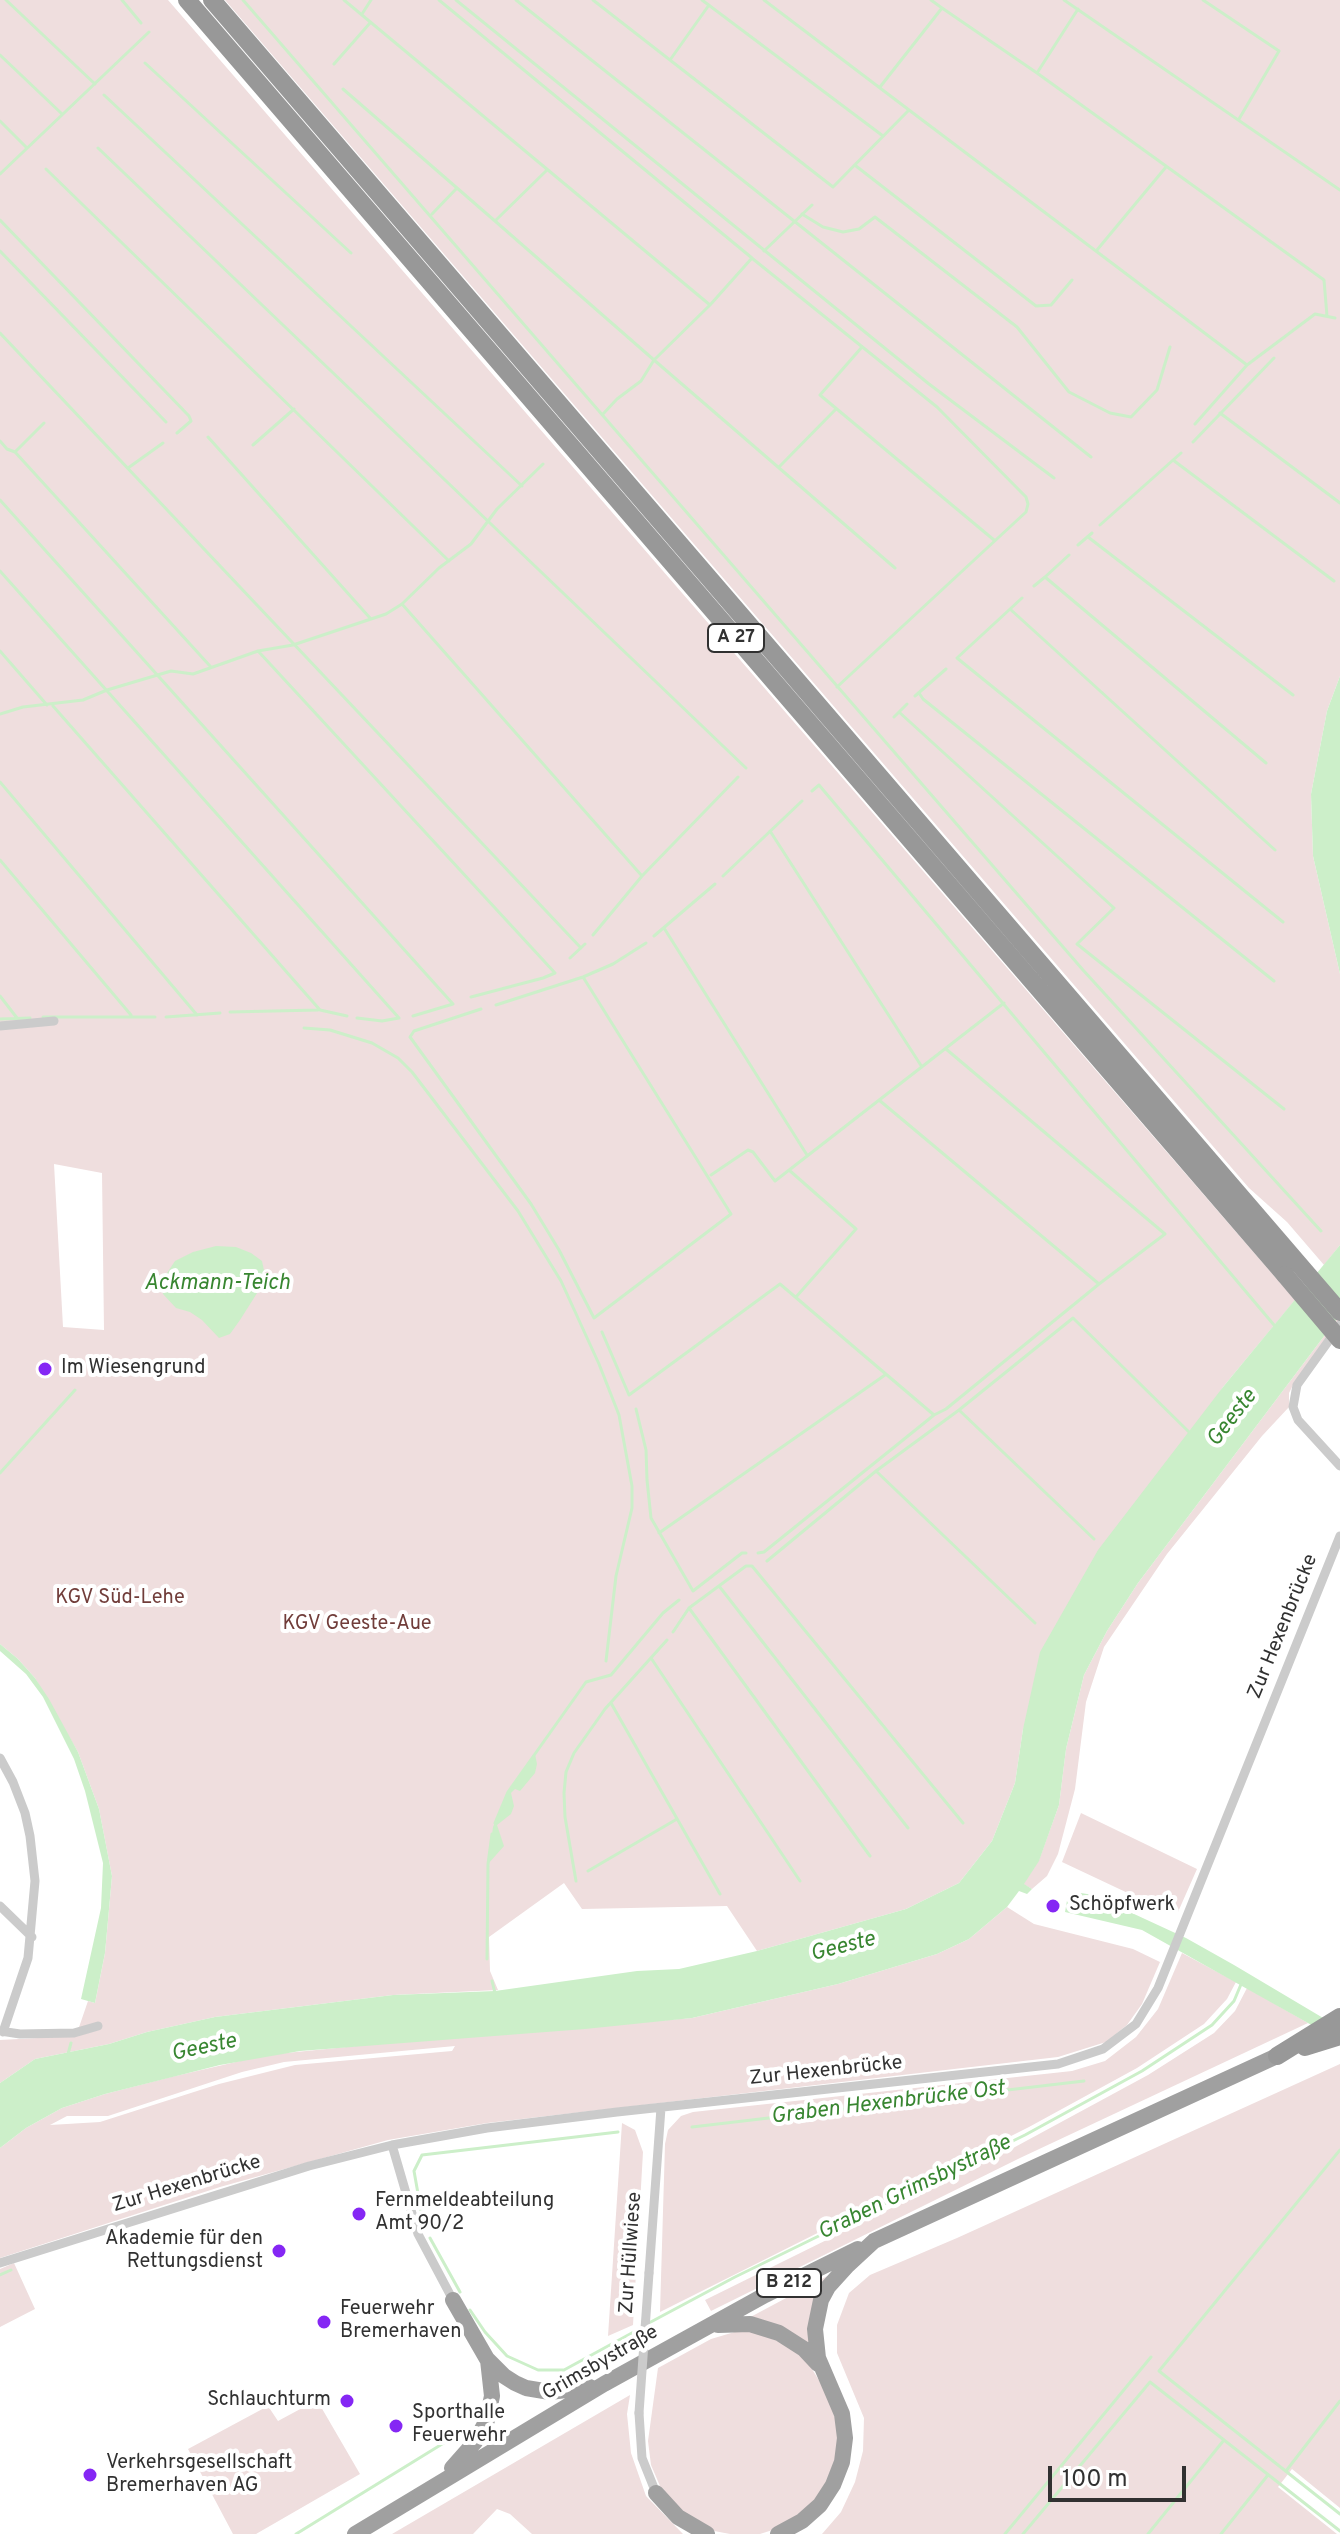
<!DOCTYPE html>
<meta charset="utf-8">
<style>
body{margin:0}
#map{position:relative;width:1340px;height:2534px;overflow:hidden;background:#fff;font-family:Overpass,sans-serif}
canvas{display:block}
.scale{position:absolute;left:1048px;top:2466px;width:138px;height:36px;box-sizing:border-box;border:4px solid #313131;border-top:0;padding-left:10px;font-size:24px;line-height:28px;white-space:nowrap;color:#313131;-webkit-text-stroke:6px #fff;paint-order:stroke}
</style>
<div id="map">
<canvas width="1340" height="2534"></canvas>
<div class="scale">100 m</div>
</div>
<script>
const ctx = document.querySelector('canvas').getContext('2d');
ctx.lineJoin = 'round';
function paint(path, color) {
  ctx.fillStyle = color;
  ctx.fill(path, 'evenodd');
}
function shape(rows) {
  const path = new Path2D();
  for (const r of rows) {
    path.moveTo(r[0], r[1]);
    for (let i = 2; i < r.length; i += 2) path.lineTo(r[i], r[i + 1]);
  }
  return path;
}
function strokePath(path, color, width, dash) {
  ctx.strokeStyle = color;
  ctx.lineWidth = width;
  ctx.lineCap = dash ? 'butt' : 'round';
  ctx.setLineDash(dash || []);
  ctx.stroke(path);
}
function drawText(font, color, halo, rows, align = 'center') {
  ctx.font = font + ' Overpass,sans-serif';
  ctx.lineWidth = 8;
  ctx.setLineDash([]);
  ctx.textBaseline = 'middle';
  ctx.strokeStyle = halo;
  ctx.fillStyle = color;
  for (const [text, x, y, turn = 0] of rows) {
    ctx.save();
    ctx.translate(x, y);
    ctx.rotate((+turn || 0) * Math.PI / 180);
    ctx.textAlign = isNaN(turn) ? turn : align;
    if (halo) ctx.strokeText(text, 0, 0);
    ctx.fillText(text, 0, 0);
    ctx.restore();
  }
}
const green = shape([
 [0,0,168,0,1295,1300,1223,1387,1023,1729,1015,1783,992,1841,959,1883,906,1909,757,1951,727,1906,582,1909,564,1883,489,1937,490,1971,498,1990,393,1995,215,2017,147,2032,109,2044,35,2059,0,2083,0,2040,76,2036,88,2001,95,2003,105,1953,112,1876,99,1809,78,1752,35,1678,18,1659,0,1644],
 [54,1164,102,1173,104,1330,63,1327],
 [225,0,1340,0,1340,676,1327,711,1311,794,1313,856,1340,974,1340,1245,1324,1265,1287,1222,1249,1188],
 [1340,1315,1340,1322,1294,1383,1289,1393,1289,1407,1262,1436,1167,1554,1104,1647,1086,1702,1075,1789,1058,1854,1047,1876,1032,1889,1023,1884,1039,1860,1059,1805,1066,1749,1084,1675,1107,1631,1138,1583],
 [1081,1813,1197,1869,1178,1912,1166,1911,1062,1862],
 [1007,1907,1034,1924,1133,1949,1160,1962,1142,2004,1127,2025,1106,2042,1058,2057,487,2123,388,2140,220,2187,0,2258,0,2148,26,2128,62,2108,105,2094,171,2077,266,2055,397,2042,692,2018,838,1984,937,1954,969,1939],
 [455,2046,452,2051,295,2065,219,2084,100,2122,50,2125,67,2116,108,2116,242,2072,284,2062],
 [1182,1953,1236,1982,1227,1999,1204,2024,1137,2068,1029,2127,660,2312,665,2144,668,2130,681,2116,693,2112,1072,2071,1105,2061,1136,2037,1158,2009],
 [1247,1988,1308,2023,1020,2158,711,2311,705,2300,1015,2147,1148,2075,1214,2033,1235,2011],
 [1340,2064,1340,2508,1292,2469,1278,2487,1337,2534,822,2534,841,2512,855,2482,863,2451,864,2418,837,2353,837,2325,849,2293,870,2275,957,2238],
 [622,2123,635,2130,643,2152,633,2325,608,2336],
 [14,2263,35,2309,0,2327,0,2269],
 [833,2273,812,2351,743,2321],
 [738,2331,762,2333,788,2343,805,2358,832,2401,839,2424,840,2451,825,2491,785,2526,760,2534,730,2534,709,2530,666,2500,651,2465,648,2441,658,2368,711,2339],
 [630,2395,627,2414,631,2453,646,2496,683,2534,532,2534,510,2514,497,2509,473,2534,392,2534],
 [317,2400,360,2474,256,2534,233,2534,188,2449,268,2406,278,2421]
]);
const water = shape([
 [1340,676,1340,974,1313,856,1311,794,1327,711],
 [1340,1245,1340,1315,1138,1583,1107,1631,1084,1675,1066,1749,1059,1805,1039,1861,1024,1884,1032,1889,1027,1894,1019,1891,1007,1907,969,1939,937,1954,838,1984,692,2018,585,2029,300,2051,220,2065,105,2094,62,2108,26,2128,0,2148,0,2083,35,2059,109,2044,147,2032,215,2017,393,1995,495,1991,637,1971,679,1969,757,1951,906,1909,959,1883,992,1841,1015,1783,1023,1729,1040,1652,1098,1550,1223,1387],
 [216,1246,236,1247,251,1253,262,1261,265,1275,259,1290,240,1320,230,1334,219,1338,202,1320,190,1312,176,1308,163,1294,161,1282,175,1261,193,1252],
 [0,1644,18,1659,35,1678,49,1699,78,1752,99,1809,112,1876,105,1953,95,2003,81,1999,101,1908,103,1863,85,1791,74,1759,43,1697,26,1674,0,1651],
 [535,1754,537,1764,535,1773,520,1791,515,1789,511,1793,514,1806,511,1814,497,1825,504,1846,488,1864,493,1827,508,1792],
 [1081,1893,1093,1895,1186,1938,1234,1965,1340,2028,1340,2041,1142,1930,1065,1912,1068,1895]
]);
const stream = shape([
 [6,0,95,84],
 [122,0,141,23],
 [243,0,1083,970,1321,1231],
 [344,0,710,305],
 [439,0,752,258,710,305,654,360,895,568],
 [456,0,929,384,1054,478],
 [516,0,1091,457],
 [593,0,833,187,909,110,764,0],
 [702,0,883,136],
 [931,0,942,8],
 [1064,0,1340,190],
 [1203,0,1279,51,1239,119],
 [362,14,371,0],
 [0,55,61,113],
 [670,60,709,5],
 [145,63,351,253],
 [334,64,370,23],
 [1037,73,1078,9],
 [880,87,942,8,1037,73,1324,280,1327,316],
 [343,89,495,221],
 [104,95,522,486],
 [909,110,1247,365],
 [0,121,26,147],
 [98,148,746,768],
 [856,166,1036,306,1051,305,1072,280],
 [46,169,449,561],
 [547,170,495,221,654,360,641,381,617,399,603,414],
 [0,174,149,32],
 [432,214,457,188],
 [802,214,823,227,843,232,859,229,875,217,1017,327,1069,392,1110,413,1131,417,1157,390,1170,347],
 [0,220,189,416,191,421,177,433],
 [1097,250,1166,167],
 [0,251,166,422],
 [764,251,812,205],
 [753,259,937,407,1026,497,1028,504,1026,512,837,687],
 [0,333,581,948],
 [862,347,820,395,994,540],
 [1220,413,1340,503],
 [1195,424,1247,365,1315,314,1335,318],
 [208,437,370,618],
 [0,441,7,449,15,452,210,666],
 [1193,442,1274,358],
 [253,445,294,409],
 [15,452,44,423],
 [1173,460,1334,581],
 [780,466,836,409],
 [128,468,163,443],
 [0,500,453,1004,413,1016],
 [1100,525,1181,453],
 [1088,537,1293,695],
 [1078,545,1092,533],
 [0,571,399,1018],
 [1045,577,1069,555],
 [1034,586,1045,577,1266,763],
 [1022,598,957,658,1283,922],
 [402,604,642,876],
 [1010,609,1275,850],
 [0,651,47,705],
 [259,652,555,973,543,978,471,997],
 [919,693,923,699,1274,981],
 [915,696,946,669],
 [53,706,320,1010,347,1016],
 [899,712,907,704],
 [0,714,23,707,83,700,107,690,171,671,193,674,258,651,293,645,386,614,402,604,439,568,471,544,497,509,543,464],
 [894,717,899,712,1114,908,1077,944,1284,1109],
 [0,782,197,1015],
 [812,791,819,785,1274,1325],
 [770,831,922,1067],
 [0,860,131,1015],
 [723,876,802,801],
 [664,928,807,1155],
 [593,935,642,876,738,777],
 [654,936,715,884],
 [570,958,585,944],
 [0,996,17,1018],
 [496,1005,583,977,613,964,646,943],
 [481,1009,414,1031,410,1037,531,1204,559,1250,594,1318,731,1214,583,977],
 [230,1012,318,1010],
 [43,1017,155,1017],
 [166,1017,220,1013],
 [357,1018,382,1021,399,1018],
 [0,1019,30,1018],
 [304,1028,330,1030,372,1043,398,1058,412,1072,518,1211,561,1281,599,1364,619,1415,632,1486,632,1508,616,1576,606,1661],
 [879,1100,1099,1284],
 [789,1170,856,1229,796,1297],
 [711,1175,748,1150,753,1152,775,1181,1004,1003],
 [602,1332,629,1395,780,1284,934,1415],
 [636,1409,646,1450,647,1480,651,1518,693,1591,742,1553,746,1553],
 [959,1410,1094,1539],
 [876,1471,1035,1623],
 [0,1473,75,1390],
 [659,1533,885,1375],
 [758,1553,764,1552,934,1415,946,1409,1099,1284,1165,1234,946,1049],
 [767,1561,876,1471,959,1410,1073,1318,1189,1432],
 [719,1586,908,1828],
 [689,1608,870,1856],
 [673,1632,689,1608,746,1566,752,1566,963,1823],
 [651,1658,800,1881],
 [611,1703,720,1894],
 [495,1823,508,1792,586,1682,611,1675,663,1613,679,1600],
 [588,1871,677,1819],
 [576,1881,565,1817,564,1793,566,1772,574,1753,605,1709,667,1640],
 [487,1959,488,1864,492,1834],
 [492,1981,495,1993],
 [68,2054,71,2043],
 [692,2127,1084,2081],
 [1340,2150,1159,2371,1340,2514],
 [422,2216,414,2171,422,2155,618,2132],
 [430,2238,460,2292],
 [0,2275,11,2270],
 [470,2310,485,2332,507,2356,538,2370,564,2370,641,2328],
 [647,2324,735,2277,1025,2135,1142,2071,1212,2025,1234,2001,1242,1982],
 [1286,2471,1340,2401],
 [296,2534,460,2433],
 [1005,2534,1151,2357],
 [1023,2534,1150,2382,1340,2531],
 [1148,2534,1224,2440],
 [1221,2534,1268,2475]
]);
const minor = shape([
 [0,1026,54,1021],
 [1340,1325,1297,1385,1293,1407,1298,1420,1340,1466],
 [0,1758,13,1782,25,1813,30,1836,35,1881,28,1958,3,2032],
 [0,1906,32,1937],
 [0,2031,20,2034,74,2033,98,2026],
 [392,2145,418,2234,453,2300],
 [0,2263,309,2166,392,2145,487,2128,617,2112,1058,2064,1103,2049,1136,2024,1158,1988,1340,1536],
 [649,2273,661,2108],
 [639,2413,642,2458,656,2493]
]);
const trunk = shape([
 [453,2300,487,2359,504,2376,515,2383,526,2388,550,2392,590,2387],
 [718,2325,750,2324,779,2333,804,2349,818,2364],
 [452,2468,475,2442,487,2420,492,2396,488,2360],
 [656,2493,678,2517,707,2534],
 [355,2534,604,2384,765,2295,858,2249],
 [778,2534,802,2521,820,2505,833,2485,842,2462,845,2438,842,2414,818,2358,815,2329,821,2300,828,2287,847,2266,874,2241,1277,2056]
]);
const motorway = shape([
 [187,0,1285,1275],
 [212,0,1340,1312],
 [1305,2047,1340,2036],
 [1277,2056,1340,2017]
]);
const minorBridge = shape([
 [639,2413,649,2273]
]);
const motorwayBridge = shape([
 [1285,1275,1340,1340]
]);
const markers = [
 [45,1369,8,"#8527f4"],
 [1053,1906,8,"#8527f4"],
 [359,2214,8,"#8527f4"],
 [279,2251,8,"#8527f4"],
 [324,2322,8,"#8527f4"],
 [347,2401,8,"#8527f4"],
 [396,2426,8,"#8527f4"],
 [90,2475,8,"#8527f4"]
];
const shields = [
 [736,638,56],
 [789,2283,64]
];
const shieldNames = [
 ["A 27",736,638],
 ["B 212",789,2283]
];
const poiNames = [
 ["Im Wiesengrund",61,1369],
 ["Schöpfwerk",1069,1906],
 ["Fernmeldeabteilung",375,2202],
 ["Amt 90/2",375,2225],
 ["Akademie für den",263,2240,"right"],
 ["Rettungsdienst",263,2263,"right"],
 ["Feuerwehr",340,2310],
 ["Bremerhaven",340,2333],
 ["Schlauchturm",331,2401,"right"],
 ["Sporthalle",412,2414],
 ["Feuerwehr",412,2437],
 ["Verkehrsgesellschaft",106,2464],
 ["Bremerhaven AG",106,2487]
];
const parkNames = [
 ["KGV Süd-Lehe",120,1599],
 ["KGV Geeste-Aue",357,1625]
];
const streetNames = [
 ["Zur Hexenbrücke",1284,1627,-68],
 ["Zur Hexenbrücke",826,2072,-6],
 ["Zur Hexenbrücke",187,2185,-17],
 ["Zur Hüllwiese",632,2253,-86],
 ["Grimsbystraße",601,2364,-30]
];
const waterNames = [
 ["Ackmann-Teich",217,1285],
 ["Geeste",1233,1419,-52],
 ["Geeste",843,1948,-14],
 ["Geeste",204,2049,-12],
 ["Graben Hexenbrücke Ost",888,2104,-7],
 ["Graben Grimsbystraße",915,2189,-26]
];
paint(green, '#efdede');
paint(water, '#ccefc9');
strokePath(stream, '#ccefc9', 3);
strokePath(minor, '#cbcbcb', 9);
strokePath(trunk, '#a0a0a0', 16);
strokePath(motorway, '#989898', 18);
strokePath(minorBridge, '#cbcbcb', 9);
strokePath(motorwayBridge, '#989898', 18);
for (const [x, y, r, color] of markers) {
  const dot = new Path2D();
  dot.arc(x, y, r, 0, 2 * Math.PI);
  ctx.fillStyle = color;
  ctx.fill(dot);
  strokePath(dot, '#fff', 3);
}
for (const [x, y, w] of shields) {
  const box = new Path2D();
  box.roundRect(x - w / 2, y - 14, w, 28, 6);
  ctx.fillStyle = '#fff';
  ctx.fill(box);
  strokePath(box, '#313131', 2);
}
drawText('bold 18px', '#313131', null, shieldNames);
drawText('20px', '#313131', '#fff', poiNames, 'left');
drawText('20px', '#713d3a', '#fff', parkNames);
drawText('20px', '#313131', '#fff', streetNames);
drawText('italic 22px', '#388631', '#fff', waterNames);
</script>
